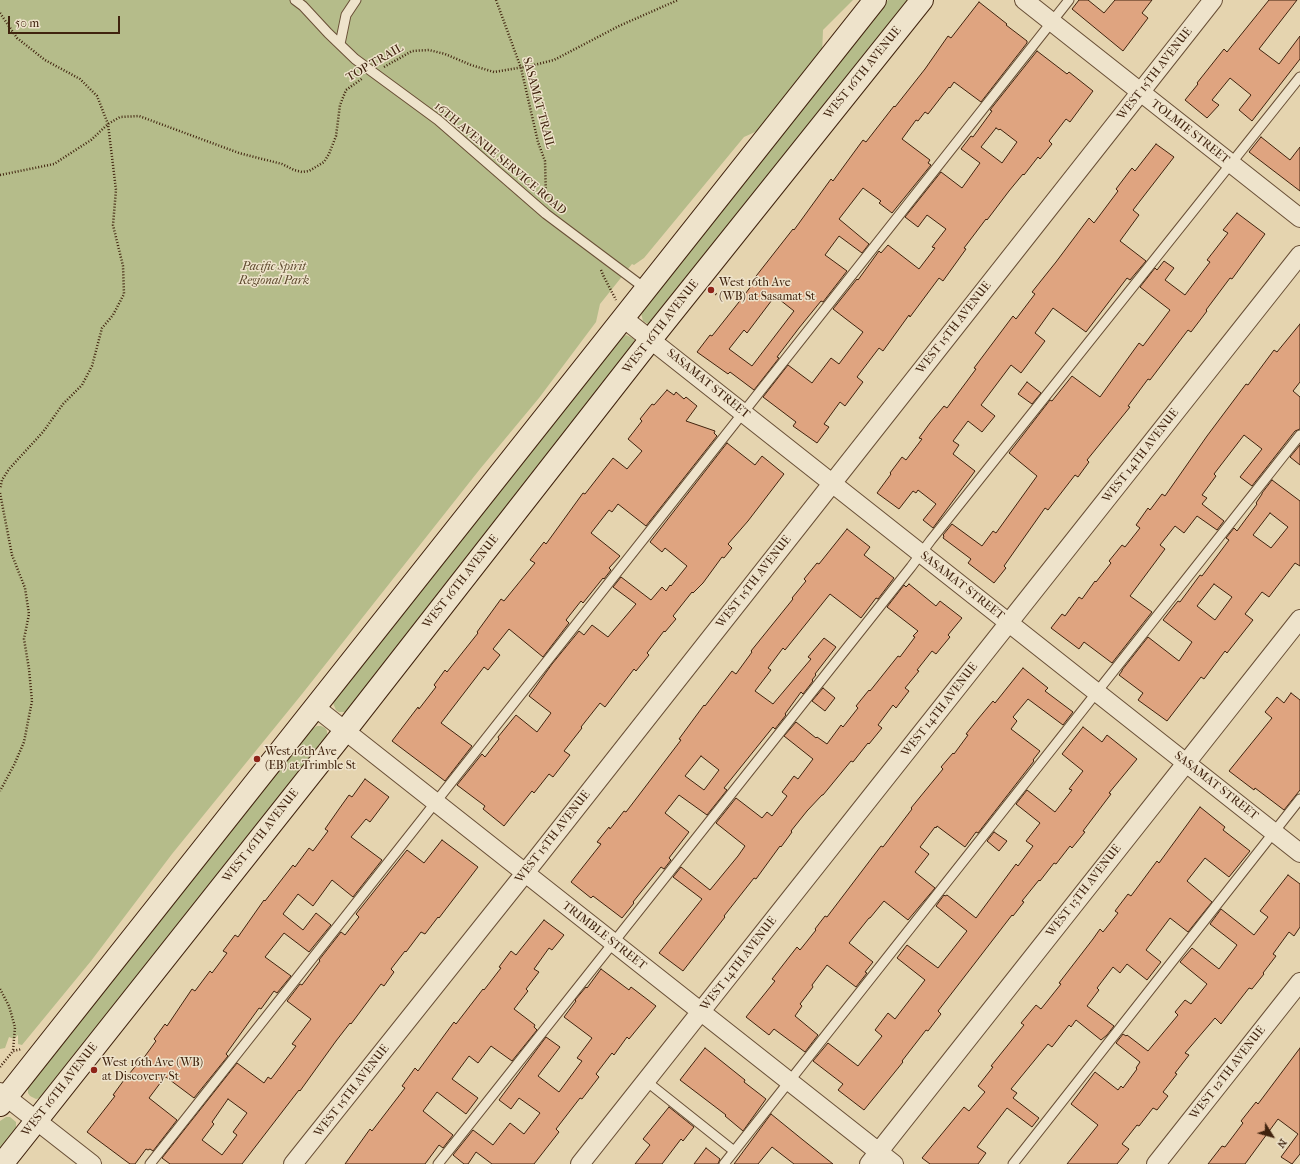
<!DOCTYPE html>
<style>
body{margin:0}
#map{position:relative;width:1300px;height:1164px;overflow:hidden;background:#e5d4af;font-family:"IM FELL French Canon",serif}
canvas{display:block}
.north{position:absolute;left:1252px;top:1116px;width:40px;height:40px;-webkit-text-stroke:3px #eee3cb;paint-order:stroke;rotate:127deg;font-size:11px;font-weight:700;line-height:16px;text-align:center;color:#40230e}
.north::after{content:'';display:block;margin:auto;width:14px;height:18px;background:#40230e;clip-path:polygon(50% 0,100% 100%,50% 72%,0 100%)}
.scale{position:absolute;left:8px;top:16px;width:112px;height:18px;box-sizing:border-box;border:2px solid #40230e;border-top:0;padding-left:5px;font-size:12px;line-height:14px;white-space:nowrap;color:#40230e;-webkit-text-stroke:3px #eee3cb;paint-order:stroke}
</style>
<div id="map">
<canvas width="1300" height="1164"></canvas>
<div class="north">N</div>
<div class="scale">50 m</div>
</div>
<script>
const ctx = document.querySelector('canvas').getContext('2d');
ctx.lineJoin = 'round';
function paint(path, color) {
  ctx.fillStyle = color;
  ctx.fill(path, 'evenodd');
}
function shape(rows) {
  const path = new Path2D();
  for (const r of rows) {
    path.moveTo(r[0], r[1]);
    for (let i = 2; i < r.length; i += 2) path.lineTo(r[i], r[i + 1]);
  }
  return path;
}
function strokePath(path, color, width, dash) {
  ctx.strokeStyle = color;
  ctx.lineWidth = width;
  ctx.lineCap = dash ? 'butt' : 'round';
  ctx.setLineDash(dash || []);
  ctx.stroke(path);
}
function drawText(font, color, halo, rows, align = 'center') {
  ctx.font = font + ' "IM FELL French Canon",serif';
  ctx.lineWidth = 3;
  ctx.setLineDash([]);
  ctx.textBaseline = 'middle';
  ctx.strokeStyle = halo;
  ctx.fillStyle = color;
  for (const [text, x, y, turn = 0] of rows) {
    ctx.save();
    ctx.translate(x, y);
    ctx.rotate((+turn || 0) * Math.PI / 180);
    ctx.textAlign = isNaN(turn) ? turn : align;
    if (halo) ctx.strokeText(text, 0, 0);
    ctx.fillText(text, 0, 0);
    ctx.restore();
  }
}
const green = shape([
 [0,0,853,0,823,30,822,54,766,127,744,137,644,258,634,265,632,264,600,304,596,322,539,398,480,469,302,694,172,854,91,961,22,1045,18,1044,18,1035,14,1039,9,1037,5,1048,0,1049],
 [888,0,910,0,652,323,648,324,643,321,641,313,643,310],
 [626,335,633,338,635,342,346,712,339,712,336,710,333,703,334,699,620,339],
 [317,726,321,726,325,728,327,731,327,736,325,739,40,1098,36,1099,30,1096,28,1093,28,1086,309,731],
 [6,1117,10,1117,16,1122,16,1129,0,1150,0,1121]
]);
const building = shape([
 [1079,0,1088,0,1104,13,1115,0,1152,0,1142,13,1148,18,1123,51,1072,9,1079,0],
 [1269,0,1297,0,1259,49,1279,64,1300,36,1300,59,1252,121,1239,110,1251,95,1230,78,1212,100,1219,105,1207,118,1185,100,1198,84,1197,83,1224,49,1227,52,1269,0],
 [979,2,1007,24,1006,25,1027,41,1027,43,981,102,954,82,950,88,949,87,928,114,925,112,918,121,916,120,902,139,930,160,928,163,931,165,892,213,879,203,881,201,863,188,839,219,869,244,862,253,839,236,825,255,847,271,823,302,821,301,799,328,777,357,779,358,754,390,730,372,728,374,697,352,710,335,712,336,739,302,755,281,753,280,793,229,794,230,831,179,833,181,863,140,866,142,894,106,895,107,925,69,948,36,951,38,979,2],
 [775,296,794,311,752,366,729,349,744,330,747,333,775,296],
 [1037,51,1067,74,1069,72,1093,91,1070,122,1066,119,1049,141,1052,144,1040,159,1038,157,1024,175,1023,174,1009,191,987,220,986,219,964,248,966,249,943,281,939,278,910,317,909,315,883,351,879,348,857,377,863,382,845,406,840,402,824,424,829,427,817,443,793,426,796,422,763,397,788,365,812,383,831,358,839,364,863,332,833,309,857,279,858,280,879,251,881,253,888,245,919,269,935,248,932,247,946,229,927,215,918,227,905,217,941,172,962,188,980,163,961,149,971,136,973,137,992,111,990,110,1037,51],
 [996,128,999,130,1000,129,1017,142,1002,163,981,147,996,128],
 [1261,137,1290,160,1300,147,1300,191,1249,152,1261,137],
 [1156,144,1174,157,1133,210,1139,215,1120,241,1146,261,1130,280,1127,278,1086,332,1053,308,1035,333,1045,341,1021,373,1011,365,981,405,995,416,982,432,968,421,953,441,959,445,953,454,975,471,933,528,923,520,936,504,918,490,916,493,913,491,899,509,877,493,891,474,890,473,902,457,906,460,922,439,919,438,930,423,944,406,947,408,976,369,974,368,1013,316,1016,319,1035,294,1032,292,1056,262,1089,218,1094,223,1118,191,1116,189,1132,168,1135,171,1156,144],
 [1237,213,1265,234,1232,279,1230,278,1206,310,1207,311,1191,332,1188,330,1150,380,1148,379,1128,406,1130,407,1087,460,1089,462,1078,477,1075,475,1048,510,1045,508,1004,566,1006,568,994,583,968,563,971,559,943,538,944,536,943,535,952,524,982,546,993,531,996,533,1037,476,1009,453,1050,400,1052,401,1072,376,1100,397,1139,343,1143,346,1170,310,1140,287,1155,268,1157,270,1164,261,1174,268,1165,280,1185,295,1210,262,1207,260,1228,233,1223,230,1237,213],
 [1300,324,1300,382,1293,391,1300,397,1300,429,1295,431,1252,486,1240,477,1262,449,1244,435,1214,474,1216,476,1202,495,1207,498,1202,504,1224,521,1217,530,1197,516,1184,533,1175,526,1160,545,1165,549,1130,596,1152,612,1112,663,1084,642,1079,649,1051,628,1062,614,1065,616,1079,597,1082,599,1095,581,1096,582,1111,563,1109,561,1122,545,1125,547,1140,528,1136,525,1148,508,1150,510,1162,494,1165,496,1207,436,1246,384,1248,385,1274,350,1277,352,1300,324],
 [1027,382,1041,393,1032,404,1018,394,1027,382],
 [667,390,674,395,676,392,684,399,686,397,697,406,686,421,715,431,714,433,717,436,646,526,618,504,612,512,609,510,591,533,620,556,609,568,611,570,604,579,603,578,583,603,581,601,566,620,569,623,543,657,509,629,493,649,500,655,488,670,484,667,441,723,472,746,445,781,392,741,418,707,419,709,436,687,434,685,445,670,447,672,478,633,477,632,501,599,504,601,535,563,530,560,544,542,546,544,583,493,585,494,613,458,627,469,642,451,628,439,642,421,640,419,652,404,654,405,667,390],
 [727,443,755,465,762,456,784,474,748,521,728,544,732,548,724,558,722,557,703,583,693,593,692,592,673,616,676,619,665,632,664,631,647,653,649,655,636,671,634,669,605,707,600,703,581,727,582,728,564,751,570,755,553,777,549,774,534,793,532,791,504,826,483,809,485,806,457,785,482,754,485,757,499,739,498,737,516,715,537,732,551,713,529,696,552,664,579,631,584,635,592,625,608,637,636,604,613,587,621,577,651,600,662,587,666,591,670,585,671,586,687,566,665,548,662,552,650,542,727,443],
 [1300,445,1300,465,1290,457,1300,445],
 [1272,480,1300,501,1300,566,1295,563,1269,597,1262,592,1245,614,1253,620,1227,653,1225,651,1204,679,1201,677,1167,721,1138,700,1143,693,1119,675,1122,671,1122,670,1148,637,1179,661,1192,642,1163,620,1178,601,1180,602,1200,575,1202,576,1229,540,1226,538,1234,528,1237,531,1257,504,1256,503,1262,494,1262,493,1272,480],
 [1270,513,1288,527,1271,548,1253,535,1270,513],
 [1214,584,1232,597,1215,620,1197,606,1214,584],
 [847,529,870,547,864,555,894,578,878,599,876,598,861,618,830,594,785,650,783,648,768,668,771,670,755,691,773,704,811,659,808,657,824,638,836,647,815,674,816,675,812,680,813,681,803,694,801,692,785,714,786,715,775,729,773,727,724,788,727,790,707,815,679,795,665,813,689,832,669,858,671,860,664,869,661,867,633,902,634,903,622,918,593,896,591,898,571,882,601,844,597,842,609,827,610,829,624,811,626,812,681,740,679,739,704,705,705,706,732,671,736,674,752,652,751,651,793,599,792,598,806,581,804,579,817,563,819,564,847,529],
 [701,756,719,770,704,790,685,776,701,756],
 [909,584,936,606,940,601,962,618,948,635,950,637,936,654,932,651,917,670,919,671,905,688,909,691,896,708,893,705,878,725,882,728,869,744,868,743,853,762,851,761,823,795,822,795,807,811,791,831,792,832,781,847,780,846,756,879,754,878,724,916,725,917,683,971,659,953,702,899,673,877,681,867,710,890,738,856,745,846,716,823,736,798,762,818,767,812,772,816,787,796,782,792,794,776,798,779,813,759,784,736,796,722,816,738,817,737,827,744,841,725,843,727,858,708,856,706,869,690,870,691,898,656,900,657,915,637,913,636,918,631,887,607,904,585,906,587,909,584],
 [1023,668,1048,688,1045,691,1073,712,1063,725,1028,699,1013,717,1017,721,1011,729,1040,751,1033,760,1034,761,978,833,976,832,965,847,937,826,936,828,935,827,920,847,929,854,915,872,935,888,908,920,884,901,870,918,869,918,849,943,873,962,865,972,867,973,856,987,827,965,812,985,813,987,800,1004,802,1006,795,1016,818,1035,805,1052,774,1029,769,1035,746,1017,775,981,772,979,797,947,800,950,816,930,815,929,825,916,827,917,881,846,883,847,912,809,911,808,943,769,941,767,953,753,954,754,968,735,966,734,978,719,993,701,995,703,1023,668],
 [823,688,835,698,825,711,812,701,823,688],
 [1291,693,1300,700,1300,790,1284,810,1255,788,1254,790,1229,771,1272,718,1265,712,1277,697,1284,703,1291,693],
 [1083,727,1102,742,1107,735,1137,759,1109,793,1111,794,1083,831,1085,832,1072,848,1070,846,1056,864,1054,863,1040,881,1039,880,1022,901,1024,902,1013,916,1012,915,938,1011,941,1014,928,1031,926,1030,902,1061,903,1062,864,1110,838,1090,843,1084,813,1061,828,1043,858,1066,882,1036,875,1030,888,1013,895,1019,925,980,897,958,907,945,938,968,967,931,936,906,944,895,945,896,947,895,976,918,1016,864,1018,866,1033,846,1026,841,1040,823,1016,804,1027,790,1055,812,1072,790,1069,789,1083,771,1062,754,1083,727],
 [365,779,389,797,370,822,366,819,351,837,382,860,353,897,332,880,313,906,298,894,283,914,303,930,316,913,331,925,309,952,284,933,265,957,291,976,277,993,274,991,261,1009,259,1008,226,1054,228,1056,194,1098,166,1077,164,1078,149,1098,177,1120,153,1151,150,1149,148,1150,146,1149,135,1164,130,1164,87,1132,115,1096,113,1095,124,1080,139,1062,140,1063,156,1041,154,1039,165,1024,167,1026,192,989,195,991,210,971,212,973,227,953,223,951,235,935,238,937,264,900,265,901,293,865,295,867,309,848,313,851,328,831,325,829,339,809,349,795,352,797,365,779],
 [1200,807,1225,827,1223,830,1250,851,1229,877,1205,858,1187,881,1212,902,1188,932,1170,918,1146,950,1161,962,1147,980,1127,964,1120,973,1113,967,1097,988,1099,990,1087,1006,1114,1026,1107,1035,1101,1040,1076,1020,1071,1027,1069,1025,1052,1047,1048,1044,1011,1089,1017,1093,1013,1098,1039,1118,1032,1127,1007,1108,977,1147,986,1153,978,1164,930,1164,922,1158,964,1107,969,1111,985,1092,978,1086,993,1067,991,1066,1024,1025,1021,1023,1036,1005,1041,1009,1061,984,1059,983,1093,939,1100,929,1103,932,1118,913,1115,911,1128,894,1131,896,1157,861,1159,863,1200,807],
 [994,832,1007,841,999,851,987,841,994,832],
 [442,840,478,867,439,918,438,917,425,934,421,932,406,952,405,951,391,969,394,972,384,986,381,984,351,1024,350,1023,336,1041,300,1091,299,1090,242,1164,170,1164,162,1158,237,1063,264,1083,268,1077,271,1079,296,1046,292,1044,311,1019,287,1001,300,984,302,985,320,961,319,960,341,932,345,935,359,917,356,914,407,850,424,863,442,840],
 [228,1099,247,1113,233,1132,237,1135,222,1155,202,1140,214,1124,212,1122,228,1099],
 [1288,875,1300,884,1300,927,1294,936,1289,932,1273,954,1276,956,1263,973,1264,974,1252,989,1249,988,1221,1024,1215,1018,1185,1053,1189,1055,1175,1073,1177,1074,1163,1092,1168,1096,1157,1110,1153,1108,1139,1126,1137,1125,1122,1144,1129,1149,1117,1164,1067,1164,1098,1125,1071,1104,1095,1072,1118,1090,1121,1086,1123,1088,1137,1069,1136,1068,1140,1062,1116,1043,1123,1034,1126,1036,1127,1035,1148,1051,1178,1015,1175,1012,1185,1000,1191,1004,1207,984,1180,962,1192,948,1219,969,1237,945,1210,924,1221,909,1254,935,1268,917,1260,911,1288,875],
 [544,920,564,935,552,950,549,948,534,969,539,972,526,989,528,991,514,1009,535,1025,534,1027,537,1030,512,1061,491,1046,478,1063,469,1056,452,1079,478,1098,466,1114,437,1092,423,1111,453,1135,443,1148,439,1145,425,1164,345,1164,370,1129,372,1131,405,1088,402,1086,415,1068,418,1071,454,1022,456,1024,483,989,484,990,501,968,499,967,511,951,516,955,544,920],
 [601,969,629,990,631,987,656,1006,629,1039,627,1037,614,1055,612,1053,596,1074,599,1077,582,1099,580,1098,556,1129,559,1132,534,1164,492,1164,476,1152,468,1164,464,1164,453,1155,473,1130,493,1145,510,1123,524,1134,540,1113,519,1098,511,1109,499,1100,546,1037,560,1047,538,1076,559,1092,582,1061,577,1058,592,1038,564,1017,576,1001,575,1000,586,987,587,988,601,969],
 [705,1048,745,1080,744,1082,766,1099,743,1131,725,1116,726,1115,680,1080,705,1048],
 [1300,1048,1300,1154,1292,1164,1281,1157,1298,1134,1278,1119,1245,1164,1208,1164,1222,1146,1225,1147,1243,1123,1241,1121,1256,1102,1258,1104,1300,1048],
 [669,1107,694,1127,683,1141,681,1139,662,1164,635,1164,650,1145,643,1139,669,1107],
 [771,1114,803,1140,833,1164,794,1164,772,1147,758,1164,734,1164,771,1114],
 [706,1148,720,1159,718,1164,694,1164,706,1148]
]);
const path = shape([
 [496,0,521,68,538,142,545,161,546,198],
 [0,13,17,38,45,60,80,79,97,96,108,124,116,190,113,225,123,266,124,294,113,315,102,328,92,366,82,385,63,404,43,432,9,469,2,480,0,489],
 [384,67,412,51,429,50,445,54,471,65,494,72,530,66,554,60,619,26,678,0],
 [0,175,54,164,91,140,108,124,120,117,139,116,239,153,282,164,294,170,302,172,309,171,324,162,329,154,336,136,340,105,346,90,363,78],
 [601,270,604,277,616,300],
 [711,290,717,295],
 [0,493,12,555,25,588,29,614,24,639,29,669,32,701,24,742,14,765,0,791],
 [0,989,9,1006,15,1027,13,1051],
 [0,1067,13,1051,22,1049]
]);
const lane = shape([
 [295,0,303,6,328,33,355,59,438,120,546,214,646,289],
 [340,44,346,15,356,0],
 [646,1081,734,1151],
 [150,1164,1069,0],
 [438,1164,911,567,931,540,1300,77],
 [724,1164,1300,435],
 [1013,1164,1300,799]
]);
const street = shape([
 [1024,0,1300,218],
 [623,318,1300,853],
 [315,707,894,1164],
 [0,1092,92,1164],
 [293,1164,537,858,1213,0],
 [580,1164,1300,255],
 [869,1164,1300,619],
 [1156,1164,1300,982]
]);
const secondary = shape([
 [0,1105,875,0],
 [2,1164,345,731,651,339,922,0]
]);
const markers = [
 [711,290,4,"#8f2418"],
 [257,759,4,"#8f2418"],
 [94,1070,4,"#8f2418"]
];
const streetNames = [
 ["TOP TRAIL",375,63,-30],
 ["WEST 16TH AVENUE",863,73,-51],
 ["WEST 15TH AVENUE",1155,74,-52],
 ["SASAMAT TRAIL",538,103,75],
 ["TOLMIE STREET",1190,132,38],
 ["16TH AVENUE SERVICE ROAD",500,159,40],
 ["WEST 16TH AVENUE",661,327,-52],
 ["WEST 15TH AVENUE",954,328,-52],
 ["SASAMAT STREET",708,384,39],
 ["WEST 14TH AVENUE",1141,456,-52],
 ["WEST 16TH AVENUE",461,582,-52],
 ["WEST 15TH AVENUE",754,582,-52],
 ["SASAMAT STREET",962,586,38],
 ["WEST 14TH AVENUE",940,710,-52],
 ["SASAMAT STREET",1216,786,38],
 ["WEST 16TH AVENUE",261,836,-52],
 ["WEST 15TH AVENUE",553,837,-52],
 ["WEST 13TH AVENUE",1084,891,-52],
 ["TRIMBLE STREET",604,936,38],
 ["WEST 14TH AVENUE",739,964,-52],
 ["WEST 12TH AVENUE",1228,1073,-52],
 ["WEST 16TH AVENUE",60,1090,-52],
 ["WEST 15TH AVENUE",352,1091,-52]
];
const parkNames = [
 ["Pacific Spirit",274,267],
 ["Regional Park",274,281]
];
const poiNames = [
 ["West 16th Ave",719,283],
 ["(WB) at Sasamat St",719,297],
 ["West 16th Ave",265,752],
 ["(EB) at Trimble St",265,766],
 ["West 16th Ave (WB)",102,1063],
 ["at Discovery St",102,1077]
];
paint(green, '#b5bc8a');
paint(building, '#dfa480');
strokePath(building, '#40230e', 1);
strokePath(lane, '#694f36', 11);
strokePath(street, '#694f36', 20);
strokePath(secondary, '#40230e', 24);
strokePath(path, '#40230e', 2.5, [1, 2]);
strokePath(lane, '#eee3cb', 9);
strokePath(street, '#eee3cb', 18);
strokePath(secondary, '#eee3cb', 22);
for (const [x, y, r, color] of markers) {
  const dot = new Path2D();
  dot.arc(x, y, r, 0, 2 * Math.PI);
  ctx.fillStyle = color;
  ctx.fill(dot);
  strokePath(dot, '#eee3cb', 1.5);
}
drawText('12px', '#40230e', '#eee3cb', streetNames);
drawText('italic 12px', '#5d492d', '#eee3cb', parkNames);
drawText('12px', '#40230e', '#eee3cb', poiNames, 'left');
</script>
